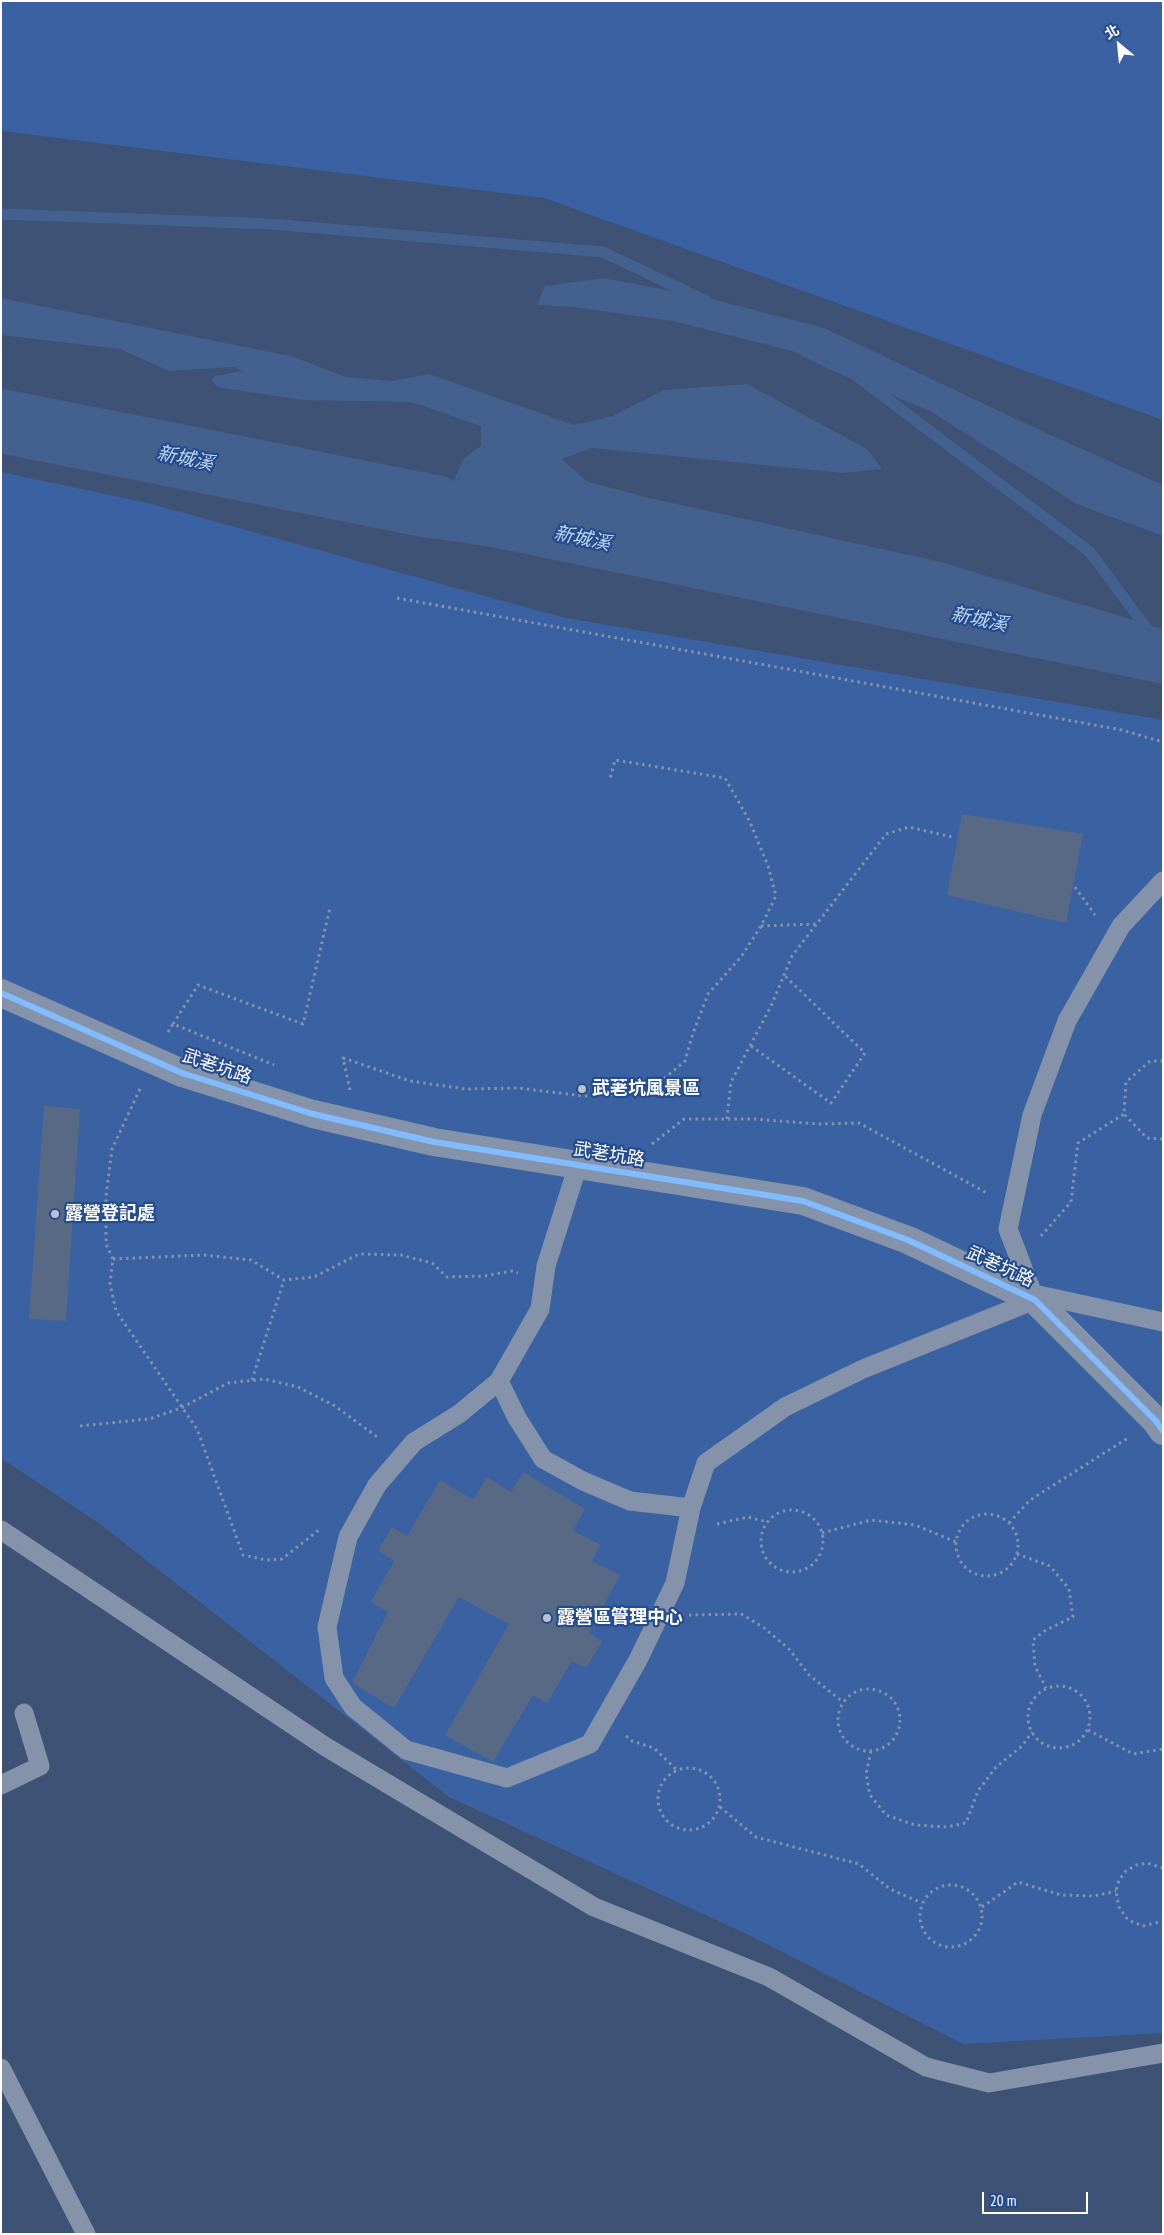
<!DOCTYPE html>
<meta charset="utf-8">
<style>
body{margin:0}
#map{position:relative;width:1164px;height:2235px;overflow:hidden;background:#3d5275;font-family:"PT Sans Narrow","Noto Sans TC",sans-serif}
canvas{display:block}
.frame{position:absolute;inset:0;border:2px solid #fff;pointer-events:none}
.north{position:absolute;left:1094px;top:20px;width:50px;height:50px;-webkit-text-stroke:4px #254c8d;paint-order:stroke;rotate:332deg;font-size:14px;font-weight:700;line-height:20px;text-align:center;color:#fff}
.north::after{content:'';display:block;margin:auto;width:18px;height:22px;background:#fff;clip-path:polygon(50% 0,100% 100%,50% 72%,0 100%)}
.scale{position:absolute;left:982px;top:2192px;width:106px;height:22px;box-sizing:border-box;border:2px solid #fff;border-top:0;padding-left:6px;font-size:15px;line-height:18px;white-space:nowrap;color:#fff;-webkit-text-stroke:4px #254c8d;paint-order:stroke}
</style>
<div id="map">
<canvas width="1164" height="2235"></canvas>
<div class="frame"></div>
<div class="north">北</div>
<div class="scale">20 m</div>
</div>
<script>
const ctx = document.querySelector('canvas').getContext('2d');
ctx.lineJoin = 'round';
function paint(path, color) {
  ctx.fillStyle = color;
  ctx.fill(path, 'evenodd');
}
function shape(rows) {
  const path = new Path2D();
  for (const r of rows) {
    if (r.length === 3) {
      path.moveTo(r[0] + r[2], r[1]);
      path.arc(r[0], r[1], r[2], 0, 2 * Math.PI);
      continue;
    }
    path.moveTo(r[0], r[1]);
    for (let i = 2; i < r.length; i += 2) path.lineTo(r[i], r[i + 1]);
  }
  return path;
}
function strokePath(path, color, width, dash) {
  ctx.strokeStyle = color;
  ctx.lineWidth = width;
  ctx.lineCap = dash ? 'butt' : 'round';
  ctx.setLineDash(dash || []);
  ctx.stroke(path);
}
function drawText(font, color, halo, rows, align = 'center') {
  ctx.font = font + ' "PT Sans Narrow","Noto Sans TC",sans-serif';
  ctx.lineWidth = 4.5;
  ctx.setLineDash([]);
  ctx.textBaseline = 'middle';
  ctx.strokeStyle = halo;
  ctx.fillStyle = color;
  for (const [text, x, y, turn = 0] of rows) {
    ctx.save();
    ctx.translate(x, y);
    ctx.rotate((+turn || 0) * Math.PI / 180);
    ctx.textAlign = isNaN(turn) ? turn : align;
    if (halo) ctx.strokeText(text, 0, 0);
    ctx.fillText(text, 0, 0);
    ctx.restore();
  }
}
const green = shape([
 [1,1,1163,1,1163,420,544,198,1,131],
 [1,472,148,503,561,617,1163,720,1163,2033,963,2044,749,1935,449,1797,100,1524,1,1458]
]);
const water = shape([
 [604,278,704,297,824,328,1035,428,1163,485,1163,536,1077,504,930,411,835,372,792,351,673,321,573,307,537,305,545,286],
 [1,298,291,356,346,377,393,381,429,374,574,425,613,416,664,390,747,384,867,449,882,469,842,473,592,448,561,459,588,482,654,499,941,562,1163,629,1163,684,496,548,394,532,349,502,348,477,405,476,452,484,464,458,481,446,481,426,411,402,302,400,217,387,212,381,215,376,243,371,234,367,169,371,120,349,1,335]
]);
const stream = shape([
 [1,214,271,224,603,252,706,301],
 [858,377,1090,552,1163,651]
]);
const river = shape([
 [1,421,435,507]
]);
const building = shape([
 [962,814,1083,834,1066,923,947,895],
 [44,1106,80,1109,66,1321,29,1319],
 [523,1472,585,1509,573,1531,601,1545,592,1561,620,1575,589,1633,602,1641,586,1668,572,1661,547,1703,533,1695,493,1762,445,1735,509,1624,459,1597,394,1708,352,1683,388,1612,371,1602,394,1561,378,1550,392,1527,407,1536,440,1480,473,1500,487,1477,511,1492]
]);
const path = shape([
 [397,598,1122,730,1163,742],
 [1075,887,1095,915],
 [761,926,817,924],
 [173,1024,198,985,303,1024,330,908],
 [168,1032,173,1024,274,1065],
 [751,1046,831,1103,865,1053,784,975],
 [1163,1061,1150,1061,1126,1082,1124,1114,1147,1138,1163,1139],
 [140,1089,112,1149,106,1196,106,1244,113,1259,110,1284,116,1311,197,1429,243,1555,266,1560,282,1559,320,1529],
 [350,1090,343,1058,410,1081,465,1089,518,1088,584,1096,647,1093,685,1061,693,1033,708,994,741,957,761,926,776,896,768,866,750,822,725,778,615,760,610,779],
 [727,1119,731,1082,771,1006,792,956,886,834,909,827,952,837],
 [652,1144,684,1119,753,1119,820,1124,859,1123,987,1193],
 [1041,1236,1071,1202,1078,1143,1124,1114],
 [113,1259,204,1255,251,1260,284,1280,314,1277,359,1254,401,1255,432,1263,447,1277,484,1276,512,1271,518,1273],
 [252,1380,284,1280],
 [80,1426,149,1419,181,1408,228,1383,264,1379,298,1387,335,1406,380,1439],
 [792,1541,31],
 [987,1545,31],
 [1009,1523,1030,1500,1128,1438],
 [717,1524,748,1517,767,1522],
 [822,1533,871,1520,915,1525,956,1542],
 [1017,1554,1050,1566,1069,1589,1073,1617,1046,1630,1033,1640,1035,1666,1046,1688],
 [689,1615,741,1614,763,1627,789,1649,809,1675,843,1702],
 [1059,1717,31],
 [869,1720,31],
 [1088,1730,1133,1754,1163,1749],
 [626,1736,632,1741,654,1748,677,1770],
 [871,1751,866,1774,870,1795,886,1815,915,1825,947,1827,966,1823,978,1791,996,1767,1022,1746,1032,1732],
 [689,1799,31],
 [720,1807,756,1837,859,1864,890,1889,922,1903],
 [1163,1868,1147,1863,1136,1865,1126,1871,1119,1880,1116,1891,1119,1907,1128,1920,1143,1926,1163,1921],
 [951,1916,31],
 [982,1907,1018,1882,1061,1895,1094,1896,1116,1891]
]);
const lane = shape([
 [578,1165,546,1266,540,1309,499,1381,517,1418,543,1459,583,1481,630,1501,691,1508],
 [1035,1300,1034,1294,1163,1322],
 [499,1381,459,1414,414,1442,377,1485,348,1537,327,1627,334,1678,353,1707,406,1750,507,1778,590,1744,638,1660,675,1583,691,1508,706,1463,785,1407,863,1369,1035,1300,1008,1229,1032,1115,1067,1021,1121,926,1163,881],
 [1,1530,326,1747,594,1907,769,1977,926,2067,989,2083,1163,2053],
 [1,1785,40,1766,24,1713],
 [1,2068,86,2234]
]);
const street = shape([
 [1,993,182,1073,313,1114,434,1142,803,1201,908,1240,1035,1300,1156,1421,1163,1431]
]);
const cycleway = shape([
 [1,993,182,1073,313,1114,434,1142,803,1201,908,1240,1035,1300,1156,1421,1163,1431]
]);
const markers = [
 [582,1089,5,"#bbc2cf"],
 [55,1214,5,"#bbc2cf"],
 [547,1618,5,"#bbc2cf"]
];
const streetNames = [
 ["武荖坑路",217,1067,19],
 ["武荖坑路",609,1155,9],
 ["武荖坑路",1000,1267,25]
];
const poiNames = [
 ["武荖坑風景區",592,1089],
 ["露營登記處",65,1214],
 ["露營區管理中心",557,1618]
];
const waterNames = [
 ["新城溪",185,459,12],
 ["新城溪",582,539,12],
 ["新城溪",979,620,12]
];
paint(green, '#3a62a2');
paint(water, '#44608e');
strokePath(stream, '#44608e', 11);
strokePath(river, '#44608e', 64);
paint(building, '#586985');
strokePath(path, '#8493a9', 3, [2.5, 4]);
strokePath(lane, '#8493a9', 19);
strokePath(street, '#8493a9', 28);
strokePath(cycleway, '#80bcff', 6);
for (const [x, y, r, color] of markers) {
  const dot = new Path2D();
  dot.arc(x, y, r, 0, 2 * Math.PI);
  ctx.fillStyle = color;
  ctx.fill(dot);
  strokePath(dot, '#254c8d', 2);
}
drawText('18px', '#fff', '#254c8d', streetNames);
drawText('bold 18px', '#fff', '#254c8d', poiNames, 'left');
drawText('italic 19px', '#c0d4f2', '#254c8d', waterNames);
</script>
